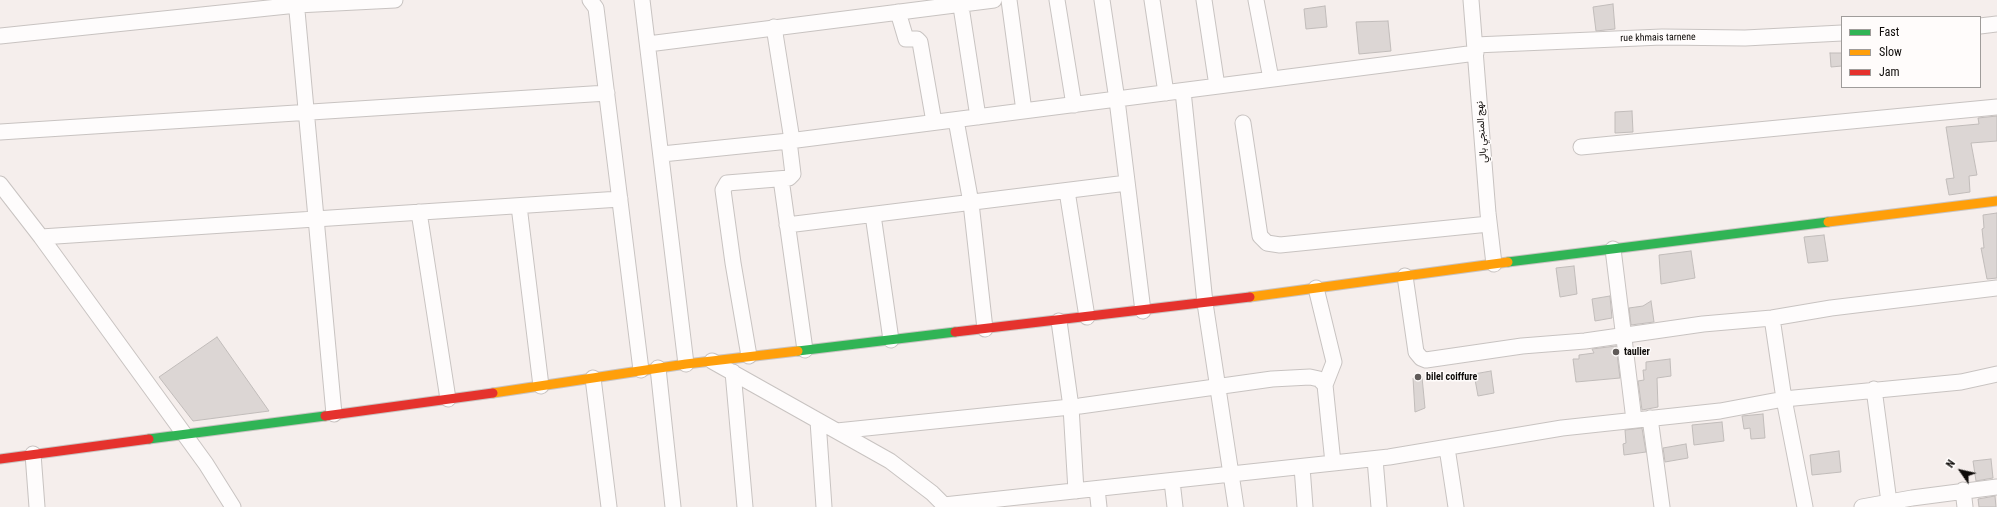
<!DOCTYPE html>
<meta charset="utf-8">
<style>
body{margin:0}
#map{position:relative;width:1997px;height:507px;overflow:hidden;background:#f5eeec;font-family:"Roboto Condensed",sans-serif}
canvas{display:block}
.legend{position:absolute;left:1841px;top:16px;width:140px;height:72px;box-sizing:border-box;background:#fffcfb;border:1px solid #9f9c9a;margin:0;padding:5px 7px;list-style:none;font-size:12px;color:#0e0b09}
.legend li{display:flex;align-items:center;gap:8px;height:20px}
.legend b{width:20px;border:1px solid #9f9c9a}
.north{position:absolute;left:1941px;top:451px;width:40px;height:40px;-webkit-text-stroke:3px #fffcfb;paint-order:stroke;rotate:304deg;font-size:11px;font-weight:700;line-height:16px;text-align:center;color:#0e0b09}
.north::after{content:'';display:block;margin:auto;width:14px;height:18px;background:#0e0b09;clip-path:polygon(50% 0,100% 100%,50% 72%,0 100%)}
</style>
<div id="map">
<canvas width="1997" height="507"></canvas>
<ul class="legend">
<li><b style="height:5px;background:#30b455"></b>Fast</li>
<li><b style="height:5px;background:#ff9f0a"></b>Slow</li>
<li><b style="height:5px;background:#e5322d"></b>Jam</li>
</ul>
<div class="north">N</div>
</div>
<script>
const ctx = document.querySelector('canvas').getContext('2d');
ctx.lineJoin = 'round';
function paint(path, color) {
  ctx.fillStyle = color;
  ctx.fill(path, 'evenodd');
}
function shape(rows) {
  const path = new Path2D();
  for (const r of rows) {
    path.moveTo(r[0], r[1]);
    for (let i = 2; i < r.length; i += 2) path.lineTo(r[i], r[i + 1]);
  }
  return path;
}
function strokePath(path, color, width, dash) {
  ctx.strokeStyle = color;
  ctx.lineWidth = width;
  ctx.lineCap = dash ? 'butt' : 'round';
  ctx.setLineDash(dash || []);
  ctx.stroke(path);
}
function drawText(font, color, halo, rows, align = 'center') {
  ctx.font = font + ' "Roboto Condensed",Vazirmatn,sans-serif';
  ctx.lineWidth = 3;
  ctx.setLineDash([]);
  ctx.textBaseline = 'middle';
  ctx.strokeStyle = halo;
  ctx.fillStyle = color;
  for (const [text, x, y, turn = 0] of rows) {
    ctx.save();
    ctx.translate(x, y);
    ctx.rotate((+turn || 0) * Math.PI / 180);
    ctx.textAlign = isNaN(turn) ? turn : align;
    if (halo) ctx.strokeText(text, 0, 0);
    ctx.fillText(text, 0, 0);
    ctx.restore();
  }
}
const building = shape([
 [1613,4,1615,29,1596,31,1593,7,1613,4],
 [1325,6,1327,27,1306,29,1304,9,1325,6],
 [1388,21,1391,51,1359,54,1356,22,1388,21],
 [1830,53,1842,53,1842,66,1831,67,1830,53],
 [1632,111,1633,132,1615,133,1615,112,1632,111],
 [1997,116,1997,141,1971,143,1977,175,1969,176,1970,192,1949,195,1946,179,1954,178,1946,127,1979,124,1978,118,1997,116],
 [1997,213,1997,278,1987,279,1981,248,1984,248,1982,229,1984,228,1983,215,1997,213],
 [1824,235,1828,261,1808,263,1804,237,1824,235],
 [1691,251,1695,278,1661,284,1659,255,1691,251],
 [1574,266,1577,294,1560,297,1556,268,1574,266],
 [1610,296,1612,318,1595,321,1592,299,1610,296],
 [1651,301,1654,322,1631,325,1629,308,1643,306,1651,301],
 [217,337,269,411,193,421,159,377,217,337],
 [1616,346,1620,378,1576,382,1573,359,1579,359,1579,355,1594,353,1592,349,1616,346],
 [1670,359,1671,376,1657,378,1658,407,1642,410,1638,381,1644,380,1643,370,1646,370,1646,362,1670,359],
 [1491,371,1494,393,1478,396,1474,374,1491,371],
 [1422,377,1425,408,1415,412,1413,378,1422,377],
 [1763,414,1765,438,1751,439,1750,428,1744,429,1742,416,1763,414],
 [1722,422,1724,441,1694,445,1692,425,1722,422],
 [1642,428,1646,452,1624,455,1623,444,1626,443,1625,430,1642,428],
 [1686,444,1688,458,1665,462,1663,448,1686,444],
 [1839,451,1841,472,1812,475,1810,455,1839,451],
 [1991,459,1993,478,1976,481,1973,461,1991,459],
 [1995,496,1996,507,1979,507,1978,499,1995,496]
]);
const street = shape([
 [296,0,334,414],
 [590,0,596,8,641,370],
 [642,0,686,364],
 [960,0,978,117],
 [1009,0,1024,111],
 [1057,0,1074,105],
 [1102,0,1117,100,1143,311],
 [1152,0,1166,93],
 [1204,0,1217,86],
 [1256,0,1271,79],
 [1471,0,1488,213,1494,264],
 [898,12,906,39,917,39,920,42,934,122],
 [1980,26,1997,24],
 [774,27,792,140],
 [0,36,297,5,395,0],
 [648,44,994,0],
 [1475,45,1662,37,1745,38,1842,33],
 [1183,91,1205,303,1236,507],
 [956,120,971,203,985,329],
 [1243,123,1260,236,1267,243,1280,245,1489,224],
 [0,132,607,93],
 [1581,147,1997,107],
 [662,154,789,141,1476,53],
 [781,179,805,350],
 [0,184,41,237,206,464,233,507],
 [1067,191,1087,317],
 [519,206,541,386],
 [419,212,448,399],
 [873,215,891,340],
 [787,225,1127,183],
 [41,237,620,199],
 [1613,249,1634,420],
 [1405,276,1416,352,1421,358,1426,360,1522,346,1585,341,1703,324,1772,318,1831,308,1997,288],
 [1316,288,1334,362,1325,385],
 [1772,318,1784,399,1805,507],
 [1059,321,1071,407,1076,491],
 [749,356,733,263,723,190,727,183,789,178,793,174,789,141],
 [712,361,890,461,932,493,946,507],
 [658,368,673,507],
 [733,372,745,507],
 [593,378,609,507],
 [1874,389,1889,502],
 [1650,418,1662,507],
 [818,421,824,507],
 [837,431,1080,406,1272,379,1310,377,1319,379,1325,385,1333,463],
 [1447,448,1456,507],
 [33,454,37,507],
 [1375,459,1379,507],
 [1302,467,1305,507],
 [1172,481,1175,507],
 [1097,489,1099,507],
 [1963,490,1965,507],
 [944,505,1389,457,1562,428,1720,411,1784,399,1961,382,1997,374],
 [1862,507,1912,498,1997,487]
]);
const fast = shape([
 [1508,262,1828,222],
 [798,351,955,332],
 [149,439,325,416]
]);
const slow = shape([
 [1828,222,1997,201],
 [1250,297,1508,262],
 [493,393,686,364,798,351]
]);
const jam = shape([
 [955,332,1250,297],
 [325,416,493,393],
 [0,459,149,439]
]);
const markers = [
 [1616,352,4,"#5f5a58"],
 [1418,377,4,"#5f5a58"]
];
const streetNames = [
 ["rue khmais tarnene",1658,38,-1],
 ["نهج المنجي بالي",1482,132,-94]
];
const poiNames = [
 ["taulier",1624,352],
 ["bilel coiffure",1426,377]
];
paint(building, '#dcd6d4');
strokePath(building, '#c1bcba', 1);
strokePath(street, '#c8c3c1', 17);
strokePath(fast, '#c8c3c1', 11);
strokePath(slow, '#c8c3c1', 11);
strokePath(jam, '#c8c3c1', 11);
strokePath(street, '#fefcfc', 15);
strokePath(fast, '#30b455', 9);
strokePath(slow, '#ff9f0a', 9);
strokePath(jam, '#e5322d', 9);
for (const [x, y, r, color] of markers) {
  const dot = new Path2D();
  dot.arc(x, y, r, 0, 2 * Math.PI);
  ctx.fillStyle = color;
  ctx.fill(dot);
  strokePath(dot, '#fffcfb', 1.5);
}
drawText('10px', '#0e0b09', '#fffcfb', streetNames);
drawText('bold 10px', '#0e0b09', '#fffcfb', poiNames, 'left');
</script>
